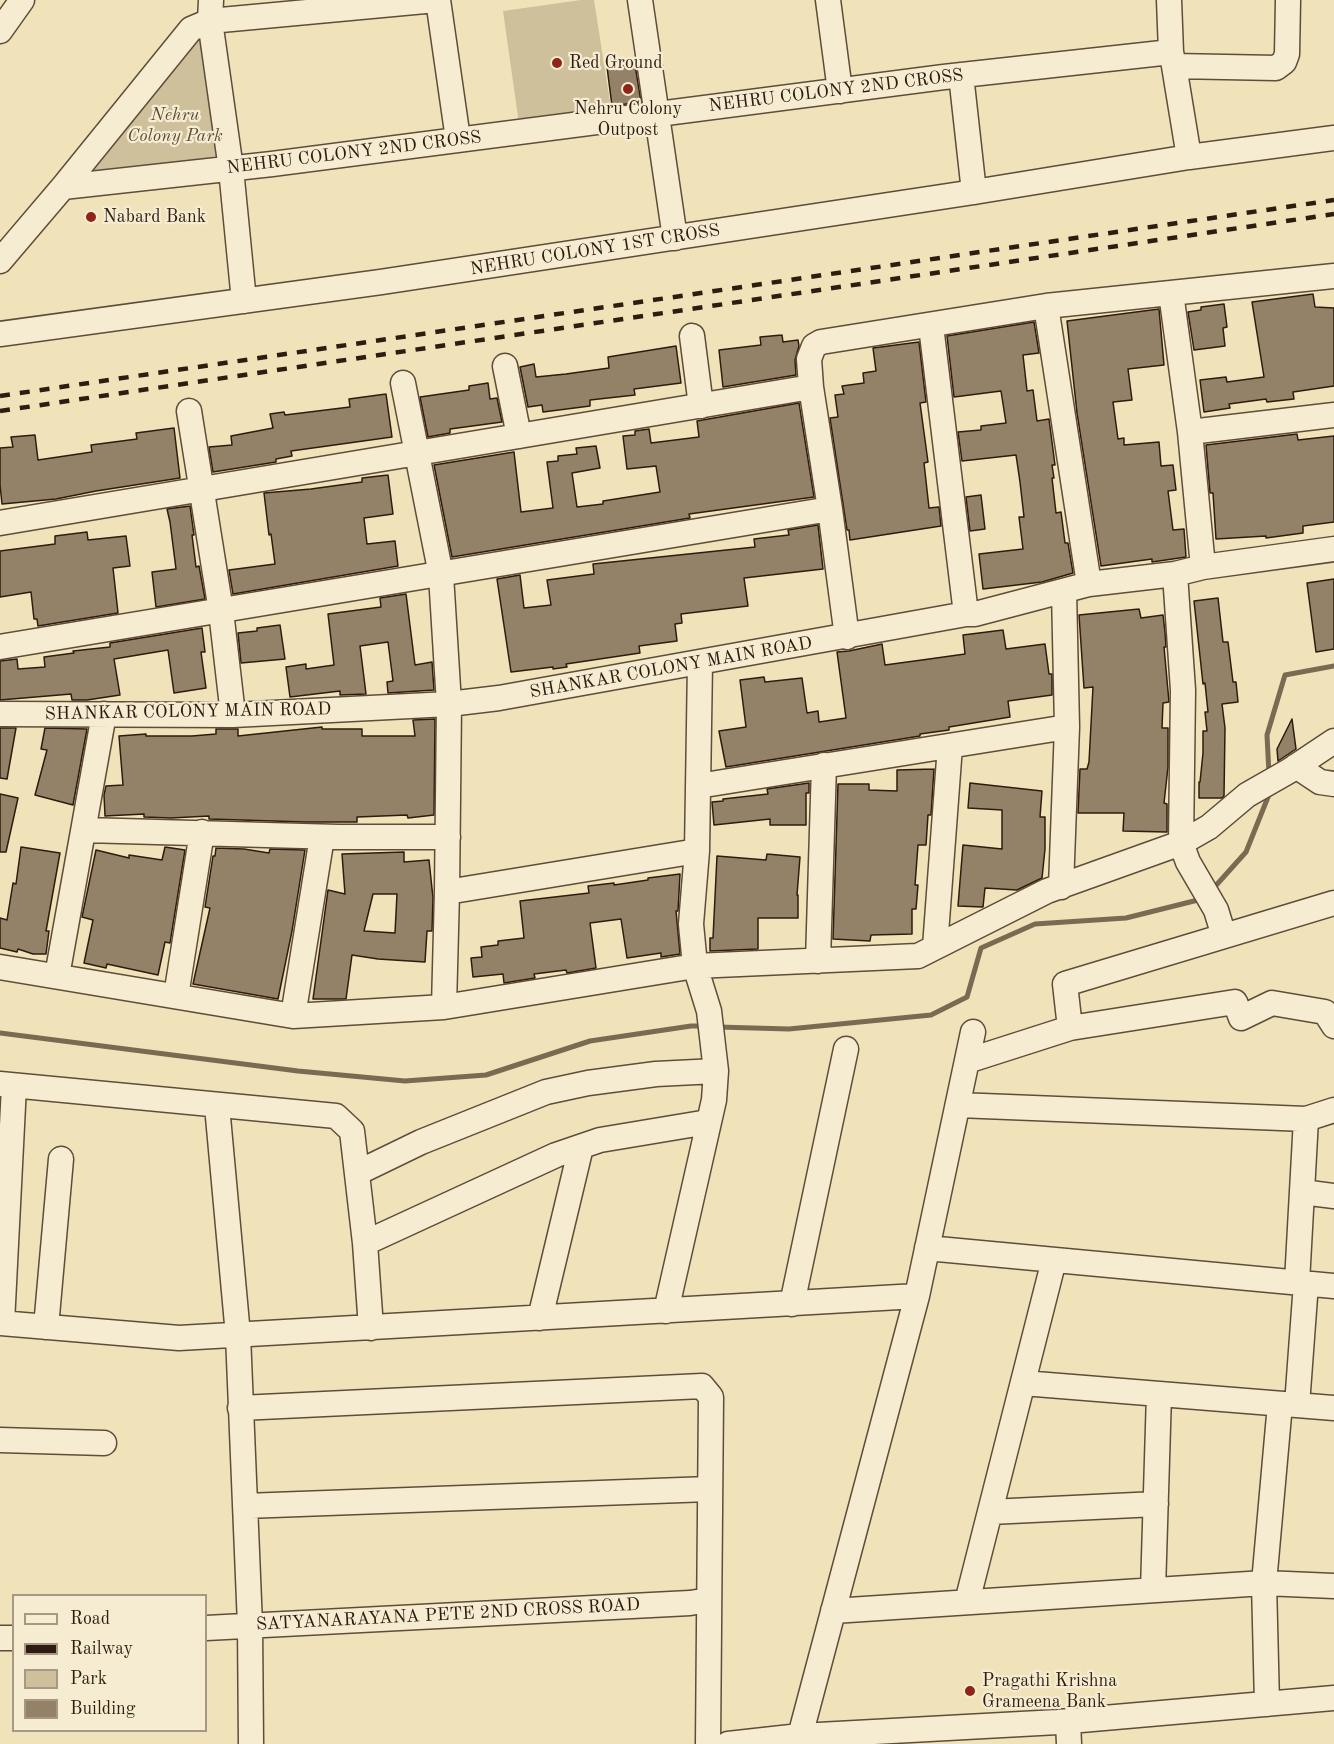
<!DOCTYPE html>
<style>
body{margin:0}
#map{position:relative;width:1334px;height:1744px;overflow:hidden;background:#f0e2b9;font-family:"Old Standard TT",serif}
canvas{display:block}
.legend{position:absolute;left:12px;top:1594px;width:195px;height:138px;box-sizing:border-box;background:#f5ecd2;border:2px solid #a69884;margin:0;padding:8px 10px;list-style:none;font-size:18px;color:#2f1b0f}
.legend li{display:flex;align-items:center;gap:12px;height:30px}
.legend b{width:30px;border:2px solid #a69884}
</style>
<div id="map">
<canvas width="1334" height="1744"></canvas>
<ul class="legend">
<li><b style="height:8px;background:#f5ecd2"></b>Road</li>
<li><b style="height:8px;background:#2f1b0f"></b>Railway</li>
<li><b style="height:16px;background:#cfc09c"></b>Park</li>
<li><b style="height:16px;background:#938267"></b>Building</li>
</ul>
</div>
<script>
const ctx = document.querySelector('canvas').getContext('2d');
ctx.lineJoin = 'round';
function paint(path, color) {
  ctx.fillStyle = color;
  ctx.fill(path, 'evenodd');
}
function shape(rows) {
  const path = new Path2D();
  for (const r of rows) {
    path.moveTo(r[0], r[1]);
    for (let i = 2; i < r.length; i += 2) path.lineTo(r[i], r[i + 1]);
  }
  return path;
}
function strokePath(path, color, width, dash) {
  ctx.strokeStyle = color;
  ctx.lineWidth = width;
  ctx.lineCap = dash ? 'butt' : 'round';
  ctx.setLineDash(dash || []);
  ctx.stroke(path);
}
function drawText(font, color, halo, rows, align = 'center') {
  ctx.font = font + ' "Old Standard TT",serif';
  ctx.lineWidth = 4.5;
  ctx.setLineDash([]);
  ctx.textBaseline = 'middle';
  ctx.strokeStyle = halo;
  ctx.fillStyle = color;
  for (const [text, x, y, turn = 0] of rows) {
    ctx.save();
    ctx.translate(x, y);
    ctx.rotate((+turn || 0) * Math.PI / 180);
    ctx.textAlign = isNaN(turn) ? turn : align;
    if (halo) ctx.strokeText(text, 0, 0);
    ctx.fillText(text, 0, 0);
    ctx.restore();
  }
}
const green = shape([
 [581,0,594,0,612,115,520,131,503,11],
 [207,29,226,167,71,182,192,32]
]);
const stream = shape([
 [1269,774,1267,735,1285,675,1334,666],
 [1211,891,1246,852,1270,792],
 [718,1027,789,1029,931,1015,967,997,981,948,1035,924,1126,918,1202,899],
 [0,1033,298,1071,405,1081,486,1075,590,1041,691,1026,706,1026]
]);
const building = shape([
 [635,65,641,102,612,106,607,67,635,65],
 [1313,294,1315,307,1334,308,1334,386,1293,392,1294,399,1267,402,1266,399,1229,404,1230,408,1204,412,1200,380,1226,377,1227,382,1264,377,1252,302,1313,294],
 [1224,304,1227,327,1223,328,1225,346,1194,350,1188,312,1201,310,1201,307,1224,304],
 [1159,309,1164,365,1128,369,1132,400,1113,402,1118,439,1124,438,1124,445,1159,442,1161,466,1173,465,1176,490,1168,491,1173,530,1184,529,1186,557,1152,562,1152,559,1101,566,1077,413,1067,321,1159,309],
 [1034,322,1039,353,1023,355,1027,391,1033,390,1037,421,1049,419,1055,465,1052,465,1054,478,1052,478,1056,513,1061,512,1065,543,1068,543,1073,573,1042,582,983,589,979,554,1023,549,1019,517,1024,517,1020,482,1016,455,962,461,958,432,981,430,981,426,1006,423,1001,391,954,397,947,336,1034,322],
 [782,335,783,342,798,340,799,346,795,360,796,375,723,387,719,350,761,345,760,337,782,335],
 [919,342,926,402,920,403,928,462,924,463,929,508,939,507,941,526,850,540,849,530,847,530,830,418,838,417,835,395,844,394,842,386,864,383,863,373,876,371,873,348,919,342],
 [676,346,681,383,634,389,635,395,590,400,590,406,543,412,542,405,528,407,520,367,534,364,536,377,566,374,609,368,608,357,676,346],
 [488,383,490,399,497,398,502,422,450,429,450,433,428,437,420,397,469,390,469,386,488,383],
 [386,394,392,437,291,451,292,456,276,459,276,462,213,472,209,447,232,445,231,436,273,428,270,414,284,412,285,415,350,407,349,399,386,394],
 [799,403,814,497,689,514,690,518,452,557,434,465,514,452,521,512,553,508,547,462,558,461,558,456,577,454,576,448,596,446,600,468,572,473,577,507,603,504,603,501,660,492,656,466,627,469,623,436,635,435,635,431,649,429,651,443,699,437,697,421,799,403],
 [174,428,180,478,96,491,56,499,2,504,0,485,0,448,13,447,11,437,35,435,38,460,92,452,91,445,137,439,136,433,174,428],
 [1297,434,1298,440,1334,436,1334,522,1303,526,1303,533,1266,538,1266,536,1216,539,1213,493,1210,493,1206,445,1297,434],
 [388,475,393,514,364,518,367,544,395,541,398,566,233,594,229,570,275,564,271,534,269,535,264,493,311,489,362,482,362,478,388,475],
 [981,495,985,529,970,531,966,497,981,495],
 [190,506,194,535,192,535,196,567,199,566,205,599,156,607,152,572,176,569,170,522,167,509,190,506],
 [818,525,823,569,744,578,748,606,681,614,682,623,675,624,677,641,639,646,640,653,566,664,567,667,553,669,553,667,511,672,497,579,520,575,524,608,551,605,547,580,594,574,593,564,755,547,754,539,789,535,788,530,818,525],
 [87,532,88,540,126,536,130,566,113,568,118,613,38,626,37,619,34,619,31,592,0,597,0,551,55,544,55,536,87,532],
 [1334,579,1334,649,1316,652,1307,583,1334,579],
 [406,594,415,665,432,662,434,690,388,693,387,682,393,681,388,642,360,646,366,694,340,695,340,691,290,697,286,667,306,664,306,669,334,665,328,614,381,607,380,598,406,594],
 [1218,598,1223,642,1228,642,1233,682,1236,682,1238,702,1222,704,1225,728,1224,796,1222,798,1199,798,1199,782,1200,782,1203,753,1203,731,1207,731,1205,712,1208,712,1205,683,1203,684,1194,601,1218,598],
 [1139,609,1141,618,1163,615,1165,632,1166,647,1164,647,1169,702,1163,703,1162,728,1168,728,1168,767,1164,803,1167,804,1167,832,1123,831,1124,813,1078,813,1080,769,1087,769,1089,762,1093,687,1084,688,1079,615,1139,609],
 [280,625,285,659,241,663,238,633,257,631,257,628,280,625],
 [202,628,205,652,201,652,206,688,174,693,168,650,114,659,120,695,87,700,72,700,71,694,0,700,0,661,17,659,18,669,45,667,44,657,74,653,73,651,110,647,110,643,202,628],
 [1003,630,1006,649,1045,644,1049,674,1052,674,1052,695,1008,701,1010,717,949,727,949,730,920,734,920,736,726,767,719,731,746,727,740,680,764,677,765,682,802,678,807,713,818,711,819,722,846,718,837,652,849,651,882,644,885,665,922,660,965,654,963,635,1003,630],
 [435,719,434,815,408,818,407,815,357,817,357,822,305,822,209,819,209,816,171,818,144,817,144,814,105,816,104,795,106,786,123,785,119,736,146,734,146,736,192,736,216,734,216,729,238,729,238,736,322,727,322,729,362,729,362,736,415,736,413,720,435,719],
 [1292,719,1296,749,1278,761,1277,749,1292,719],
 [0,728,16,728,7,779,0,778,0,728],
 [45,728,87,729,73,805,35,795,47,750,41,749,45,728],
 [934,769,931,815,928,815,926,845,918,845,915,885,918,885,916,909,912,909,912,934,871,935,870,941,833,939,838,784,869,784,869,790,897,791,897,770,934,769],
 [809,783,809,793,806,793,806,825,770,825,770,819,714,825,712,802,723,801,723,799,768,794,767,789,809,783],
 [970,783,1042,791,1040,817,1045,817,1045,849,1042,878,1017,890,985,888,983,907,958,906,963,845,1002,849,1002,810,968,808,970,783],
 [0,794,18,798,6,852,0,852,0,794],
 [21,847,60,853,46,931,49,931,46,954,33,954,18,949,17,952,0,948,0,918,7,920,13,883,16,884,21,847],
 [165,847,185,850,170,943,165,942,158,975,107,964,106,968,84,963,93,920,82,917,96,850,129,858,129,855,162,860,165,847],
 [216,848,244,849,269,853,270,849,305,850,292,931,278,999,193,984,210,908,205,907,213,856,215,856,216,848],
 [404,852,404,862,429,860,433,898,432,931,427,931,425,962,378,959,352,955,346,999,313,999,328,890,345,894,342,854,404,852],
 [373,894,397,894,395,933,364,931,373,894],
 [767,854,800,857,797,895,798,895,798,918,758,918,758,949,710,951,710,938,713,938,717,856,766,860,767,854],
 [680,874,678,911,676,911,680,954,661,957,661,953,627,958,621,919,590,923,596,968,567,973,566,970,534,974,535,978,504,983,503,974,473,977,471,958,482,957,481,947,498,945,498,941,524,938,520,901,589,893,588,886,614,883,614,885,648,880,648,878,680,874]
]);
const minor = shape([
 [438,0,458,139],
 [640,0,675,238],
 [828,0,840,91],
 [1169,0,1171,52],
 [0,31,22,0],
 [1174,66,1189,157],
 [961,75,974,192],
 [63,187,272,164,944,77,1171,52,1174,66,1276,68,1284,62,1287,54,1288,0],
 [0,261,63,187,191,29,210,21,211,0],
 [1171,293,1190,432,1203,567],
 [244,301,231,169,210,21,436,0],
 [1046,306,1089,584],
 [931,326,966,614],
 [0,334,381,282,974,192,1189,157,1334,138],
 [692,336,701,406],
 [505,366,519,436],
 [403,383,441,575,449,704,447,892,444,1007],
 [189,411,221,611,233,715],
 [1190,432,1334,415],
 [0,523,811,387],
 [1175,574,1183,690,1181,843,1188,862,1216,910,1224,936],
 [1064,591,1067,727],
 [847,637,830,509,811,387,809,359,814,346,821,342,1046,306,1334,276],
 [0,647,830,509],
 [0,714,233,715,449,704,499,698,966,614,975,614,1089,584,1175,574,1203,567,1334,549],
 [1296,766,1320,782,1334,784],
 [698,786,1067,727,1061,887],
 [84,830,339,837,448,837],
 [447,892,697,851],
 [935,947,950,746],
 [818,961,824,765],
 [0,967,293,1016,444,1007,695,966,918,956,1047,891,1181,843,1209,827,1247,795,1289,771,1334,741],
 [57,976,104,714],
 [176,996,202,832],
 [293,1016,322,837],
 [1070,1028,1235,1002,1241,1018,1272,1003,1325,1012,1334,1026],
 [967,1061,1070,1028,1065,984,1334,903],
 [0,1084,336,1116,352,1131,365,1243,371,1328],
 [958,1105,1306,1119,1334,1110],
 [217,1106,238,1335,250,1625,251,1744],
 [357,1173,421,1142,546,1092,588,1083,656,1074,716,1071,709,1011,695,966,691,924,697,851,700,663],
 [1302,1192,1334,1196],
 [365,1243,556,1155,600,1140,708,1122],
 [927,1248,1334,1286],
 [1297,1282,1306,1119],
 [792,1304,846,1049],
 [666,1311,714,1100,716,1071],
 [540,1318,581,1147],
 [0,1323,179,1338,917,1296],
 [2,1323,14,1086],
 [46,1327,61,1159],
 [1023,1383,1334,1408],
 [1297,1405,1306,1283],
 [240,1408,702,1386,711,1397,708,1744],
 [0,1440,104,1443],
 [245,1506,709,1489],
 [990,1512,1156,1504],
 [1153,1590,1159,1394],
 [967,1602,1054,1260],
 [833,1611,1264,1583,1334,1586],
 [206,1628,690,1603,709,1600],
 [0,1638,14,1638],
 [1267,1704,1264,1583,1280,1404],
 [1068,1721,1069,1744],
 [800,1736,917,1296,973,1032],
 [728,1744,800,1736,1058,1722,1334,1698]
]);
const rail = shape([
 [0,396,1334,200],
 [0,411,1334,214]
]);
const markers = [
 [557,63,6,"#8f2418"],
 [628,89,6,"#8f2418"],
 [91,217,6,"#8f2418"],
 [970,1691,6,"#8f2418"]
];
const poiNames = [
 ["Red Ground",569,63],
 ["Nehru Colony",628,109,"center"],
 ["Outpost",628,130,"center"],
 ["Nabard Bank",103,217],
 ["Pragathi Krishna",982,1681],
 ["Grameena Bank",982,1702]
];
const streetNames = [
 ["NEHRU COLONY 2ND CROSS",836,91,-7],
 ["NEHRU COLONY 2ND CROSS",354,153,-7],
 ["NEHRU COLONY 1ST CROSS",595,250,-9],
 ["SHANKAR COLONY MAIN ROAD",671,668,-10],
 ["SHANKAR COLONY MAIN ROAD",188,712,-1],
 ["SATYANARAYANA PETE 2ND CROSS ROAD",448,1615,-3]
];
const parkNames = [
 ["Nehru",175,115],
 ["Colony Park",175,136]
];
paint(green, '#cfc09c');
strokePath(stream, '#7b6a52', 5);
paint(building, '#938267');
strokePath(building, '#2f1b0f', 1.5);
strokePath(minor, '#5f4d3a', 27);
strokePath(minor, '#f5ecd2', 24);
strokePath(rail, '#2f1b0f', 4.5, [10, 10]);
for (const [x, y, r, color] of markers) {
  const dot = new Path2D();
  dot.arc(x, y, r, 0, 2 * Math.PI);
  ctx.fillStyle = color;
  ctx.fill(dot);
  strokePath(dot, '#f5ecd2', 2);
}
drawText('18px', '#2f1b0f', '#f5ecd2', poiNames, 'left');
drawText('18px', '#2f1b0f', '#f5ecd2', streetNames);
drawText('italic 18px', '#5f4d39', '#f5ecd2', parkNames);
</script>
